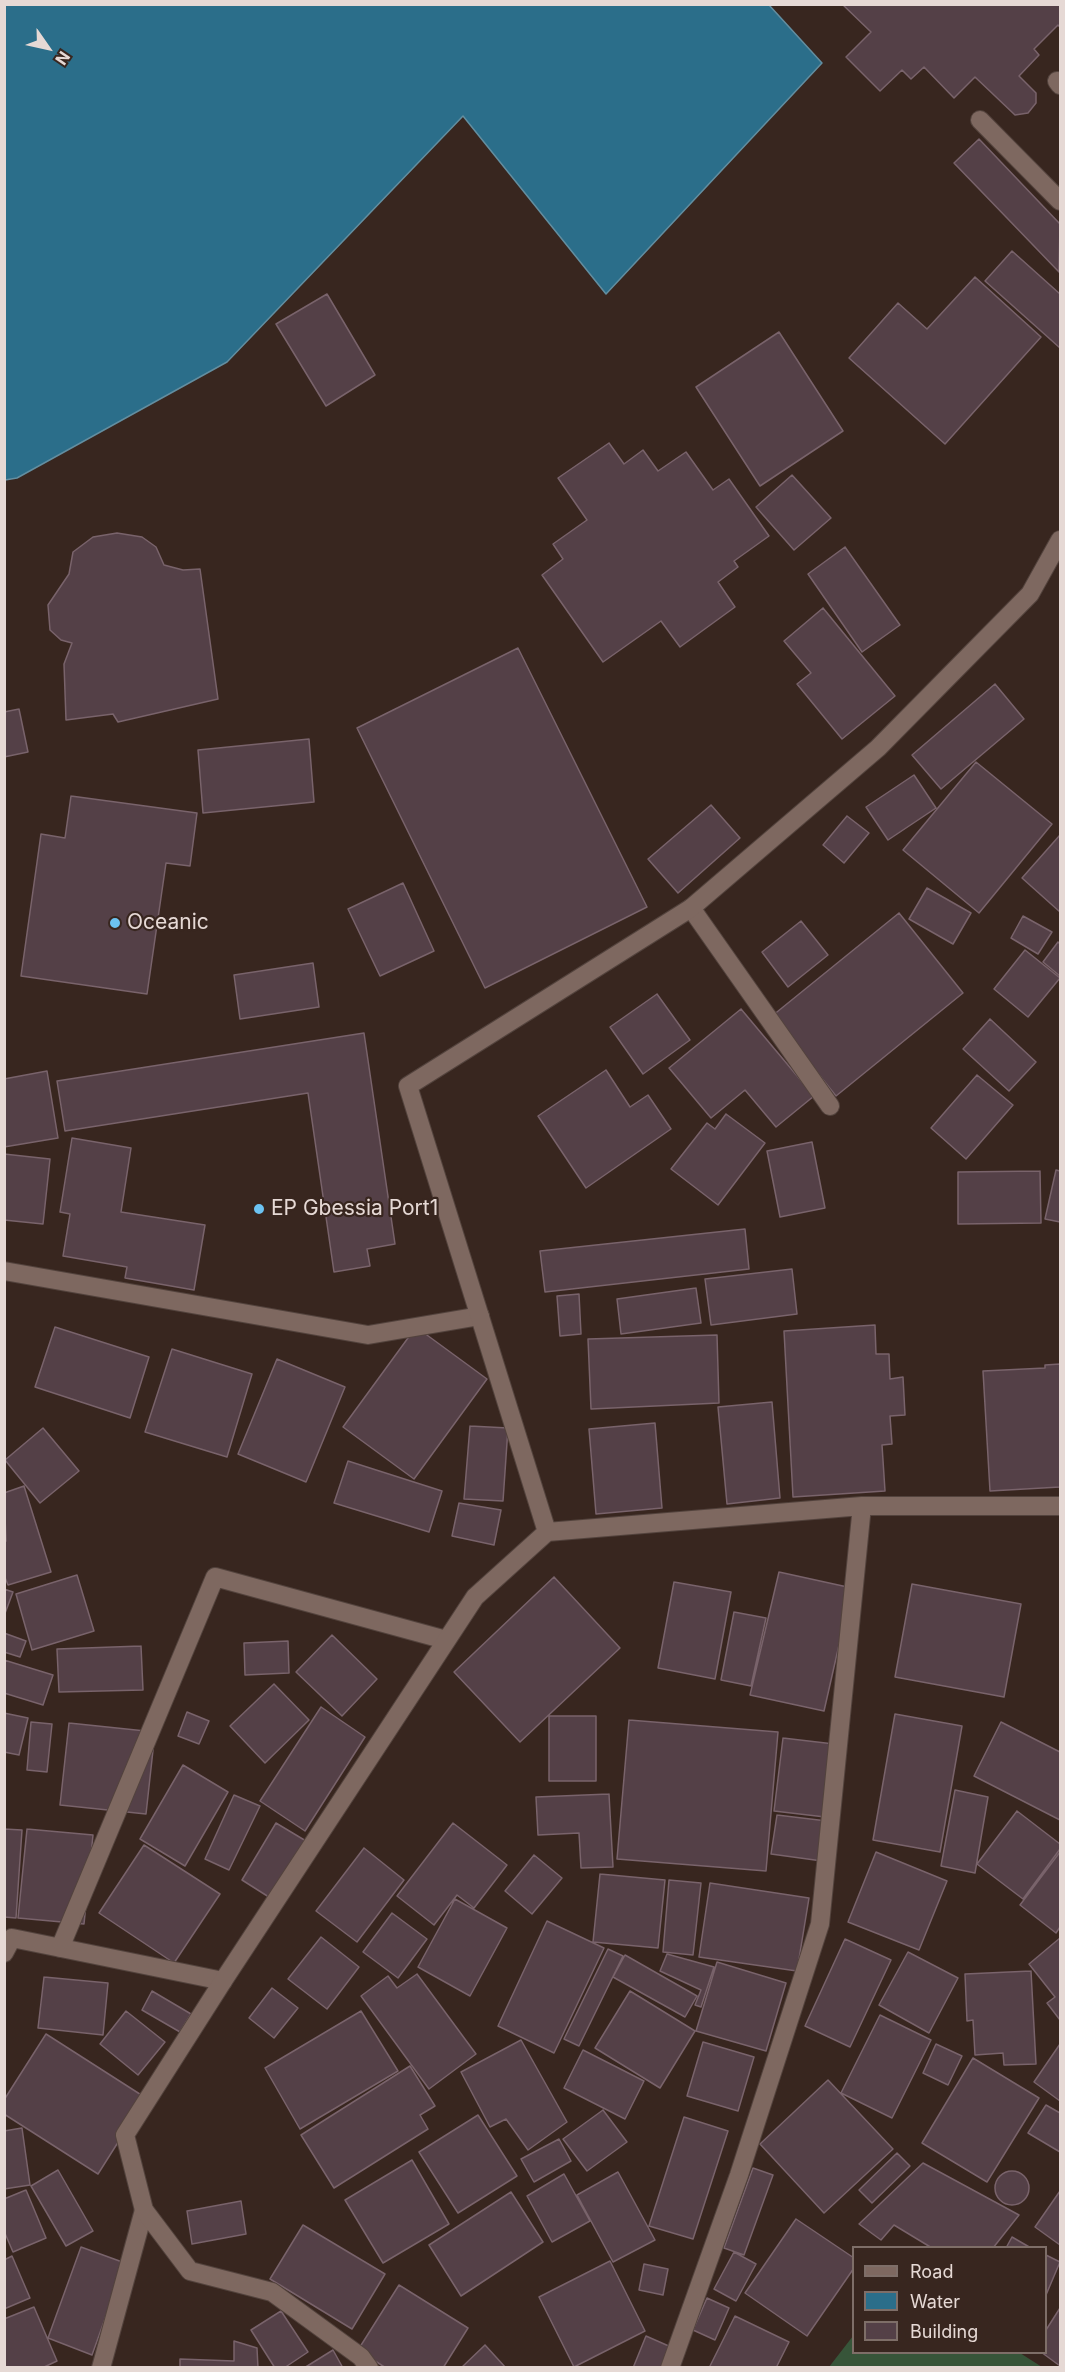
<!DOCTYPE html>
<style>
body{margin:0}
#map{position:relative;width:1065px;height:2372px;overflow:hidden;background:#38261f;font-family:Inter,sans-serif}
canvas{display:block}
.frame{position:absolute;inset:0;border:6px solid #e6d9d5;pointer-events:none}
.legend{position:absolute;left:852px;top:2246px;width:195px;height:108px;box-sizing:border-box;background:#38261f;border:2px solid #7e6e68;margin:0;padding:8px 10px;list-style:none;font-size:18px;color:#e6d9d5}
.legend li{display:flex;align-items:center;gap:12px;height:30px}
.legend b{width:30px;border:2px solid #7e6e68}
.north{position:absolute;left:18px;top:18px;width:60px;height:60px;-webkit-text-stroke:4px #38261f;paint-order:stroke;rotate:124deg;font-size:16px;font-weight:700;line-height:24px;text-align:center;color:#e6d9d5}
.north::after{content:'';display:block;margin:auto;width:21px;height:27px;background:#e6d9d5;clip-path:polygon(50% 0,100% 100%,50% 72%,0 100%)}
</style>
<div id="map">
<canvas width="1065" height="2372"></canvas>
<div class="frame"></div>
<ul class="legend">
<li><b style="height:8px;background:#7e6860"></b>Road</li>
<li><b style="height:16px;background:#2b6e8a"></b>Water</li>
<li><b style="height:16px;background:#544047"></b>Building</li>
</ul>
<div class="north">N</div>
</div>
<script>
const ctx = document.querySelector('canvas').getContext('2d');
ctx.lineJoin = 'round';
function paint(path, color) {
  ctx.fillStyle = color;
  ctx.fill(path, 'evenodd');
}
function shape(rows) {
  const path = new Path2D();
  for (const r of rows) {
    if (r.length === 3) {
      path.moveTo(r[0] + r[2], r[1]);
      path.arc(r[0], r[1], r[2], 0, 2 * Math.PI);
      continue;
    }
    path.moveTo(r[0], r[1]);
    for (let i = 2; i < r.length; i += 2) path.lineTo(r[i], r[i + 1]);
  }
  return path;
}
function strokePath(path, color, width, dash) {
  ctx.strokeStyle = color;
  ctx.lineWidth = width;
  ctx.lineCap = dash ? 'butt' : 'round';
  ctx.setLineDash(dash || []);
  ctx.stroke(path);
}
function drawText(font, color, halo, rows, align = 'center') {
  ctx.font = font + ' Inter,sans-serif';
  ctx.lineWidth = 4.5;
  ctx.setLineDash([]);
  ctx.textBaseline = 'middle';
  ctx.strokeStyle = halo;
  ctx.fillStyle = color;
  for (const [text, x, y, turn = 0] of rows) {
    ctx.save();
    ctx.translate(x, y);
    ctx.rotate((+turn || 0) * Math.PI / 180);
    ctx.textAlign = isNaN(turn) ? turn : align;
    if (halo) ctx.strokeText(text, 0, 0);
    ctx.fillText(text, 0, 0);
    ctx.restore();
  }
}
const green = shape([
 [853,2336,854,2352,1020,2353,1042,2367,829,2367]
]);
const water = shape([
 [4,5,769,5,822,63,606,294,463,116,227,362,17,478,5,480,4,5]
]);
const building = shape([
 [842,4,1060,4,1060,27,1058,25,1034,49,1039,55,1019,76,1036,93,1036,103,1028,113,1015,115,975,77,954,98,924,67,911,79,902,70,880,91,846,57,871,32,842,4],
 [979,139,1060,224,1059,272,954,163,979,139],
 [1012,251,1060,294,1060,348,985,281,1012,251],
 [975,277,1041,337,945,444,849,358,898,303,927,329,975,277],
 [327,294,375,375,326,406,276,324,327,294],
 [779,332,843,431,760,486,696,387,779,332],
 [609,443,624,464,643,450,658,471,686,452,713,490,729,479,769,536,734,561,738,567,718,582,735,607,680,647,661,621,603,662,542,575,563,559,553,544,587,520,558,478,609,443],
 [792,475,831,518,794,550,756,507,792,475],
 [117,533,142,537,156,547,164,565,183,570,200,569,218,699,118,722,113,714,66,720,64,664,72,643,61,640,50,630,48,605,69,574,73,552,93,537,117,533],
 [845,547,900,625,862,652,808,574,845,547],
 [823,608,895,696,842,739,797,684,811,673,784,641,823,608],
 [518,648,647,907,485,988,357,728,518,648],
 [995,684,1024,719,941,789,912,755,995,684],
 [19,709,28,752,4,757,4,712,19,709],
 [309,739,314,802,203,813,198,750,309,739],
 [976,762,1052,824,979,913,903,850,976,762],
 [914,775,936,808,888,840,866,807,914,775],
 [71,796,197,813,190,866,166,863,147,994,21,976,41,834,65,838,71,796],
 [711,805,740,838,678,893,648,859,711,805],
 [847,816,869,833,844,863,823,845,847,816],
 [1060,835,1060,912,1022,878,1060,835],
 [403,883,434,951,380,976,348,909,403,883],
 [927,888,971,913,953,944,909,919,927,888],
 [899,913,963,993,836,1096,772,1016,899,913],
 [1023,916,1052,932,1038,954,1011,938,1023,916],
 [801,921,828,955,788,987,762,952,801,921],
 [1058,942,1060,944,1060,976,1043,962,1058,942],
 [1025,950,1060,978,1028,1017,994,989,1025,950],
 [313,963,319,1007,240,1019,234,975,313,963],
 [657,994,690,1040,643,1074,610,1027,657,994],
 [741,1009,814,1096,776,1127,745,1090,711,1118,669,1068,741,1009],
 [990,1019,1036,1062,1009,1091,963,1049,990,1019],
 [364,1033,395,1244,367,1249,370,1266,334,1272,308,1093,65,1131,57,1081,364,1033],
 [606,1070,630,1107,648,1095,671,1129,586,1188,538,1116,606,1070],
 [47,1071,58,1138,4,1147,4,1079,47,1071],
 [977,1075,1013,1105,966,1159,931,1128,977,1075],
 [726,1114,765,1143,718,1205,671,1169,707,1123,715,1129,726,1114],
 [72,1138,131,1148,121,1212,205,1225,194,1290,125,1278,127,1267,63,1256,70,1214,60,1212,72,1138],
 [812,1142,825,1208,780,1217,767,1151,812,1142],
 [4,1154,50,1159,43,1224,4,1220,4,1154],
 [1056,1170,1060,1171,1060,1222,1045,1219,1056,1170],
 [1040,1171,1041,1223,958,1224,958,1172,1040,1171],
 [745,1229,749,1269,545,1292,540,1251,745,1229],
 [792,1269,797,1314,711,1325,705,1279,792,1269],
 [696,1288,701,1323,621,1334,617,1299,696,1288],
 [579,1294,581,1334,560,1336,557,1296,579,1294],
 [875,1325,876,1354,889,1354,890,1379,903,1377,905,1415,890,1416,892,1444,882,1445,885,1491,793,1497,784,1331,875,1325],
 [55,1327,149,1357,130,1418,35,1387,55,1327],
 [416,1327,487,1379,414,1479,343,1427,416,1327],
 [717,1335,719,1403,591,1409,588,1339,717,1335],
 [172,1349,252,1374,227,1457,145,1432,172,1349],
 [277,1359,345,1387,306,1482,238,1454,277,1359],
 [1060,1364,1060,1487,990,1491,983,1371,1045,1368,1045,1365,1060,1364],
 [772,1402,780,1498,727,1504,718,1407,772,1402],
 [655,1423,662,1508,596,1514,589,1429,655,1423],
 [470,1426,508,1428,503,1501,464,1499,470,1426],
 [43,1428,79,1471,40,1503,5,1460,43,1428],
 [348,1461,442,1491,429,1532,334,1503,348,1461],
 [24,1486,51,1572,8,1585,4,1575,4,1542,6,1541,4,1493,24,1486],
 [459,1503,501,1510,494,1545,452,1536,459,1503],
 [779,1572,852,1588,824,1711,750,1695,779,1572],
 [77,1575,94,1631,32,1650,16,1594,77,1575],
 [554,1577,620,1648,520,1742,454,1672,554,1577],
 [674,1582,731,1592,715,1679,658,1668,674,1582],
 [912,1584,1021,1604,1004,1697,895,1677,912,1584],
 [4,1589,13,1592,4,1616,4,1589],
 [734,1612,766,1618,751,1686,721,1680,734,1612],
 [4,1633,26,1641,20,1657,4,1652,4,1633],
 [332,1635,377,1679,342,1716,296,1672,332,1635],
 [288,1641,289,1673,245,1675,244,1643,288,1641],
 [141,1646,143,1690,59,1692,57,1649,141,1646],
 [4,1660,53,1675,43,1705,4,1693,4,1660],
 [274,1684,309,1720,265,1763,230,1726,274,1684],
 [321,1707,365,1737,305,1831,260,1801,321,1707],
 [187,1712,209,1721,199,1744,178,1736,187,1712],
 [4,1713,28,1718,19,1755,4,1752,4,1713],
 [895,1714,962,1726,940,1852,873,1840,895,1714],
 [549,1716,596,1716,596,1781,549,1781,549,1716],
 [629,1720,778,1732,766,1871,617,1859,629,1720],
 [31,1722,52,1724,47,1772,27,1770,31,1722],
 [1001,1722,1060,1752,1060,1820,974,1776,1001,1722],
 [69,1723,155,1732,146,1814,60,1805,69,1723],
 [783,1738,834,1744,825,1817,774,1811,783,1738],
 [183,1765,228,1792,185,1866,140,1839,183,1765],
 [955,1790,988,1797,975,1873,941,1866,955,1790],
 [609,1794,613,1867,581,1868,579,1833,538,1835,536,1797,609,1794],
 [234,1795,260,1806,229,1870,205,1859,234,1795],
 [1017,1811,1060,1844,1060,1849,1023,1899,977,1864,1017,1811],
 [777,1815,827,1821,822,1861,771,1854,777,1815],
 [276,1823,306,1841,272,1899,242,1880,276,1823],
 [453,1823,507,1865,474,1908,457,1895,434,1925,397,1896,453,1823],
 [4,1829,22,1830,16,1918,4,1917,4,1829],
 [27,1829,93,1835,84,1924,18,1918,27,1829],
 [144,1845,220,1894,174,1963,99,1913,144,1845],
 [364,1848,404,1880,357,1942,316,1911,364,1848],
 [876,1852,947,1881,919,1950,848,1922,876,1852],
 [1060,1852,1060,1927,1056,1933,1020,1905,1060,1852],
 [534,1855,562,1878,532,1914,505,1891,534,1855],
 [600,1874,665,1880,658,1948,593,1942,600,1874],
 [669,1880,701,1883,693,1955,663,1952,669,1880],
 [710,1883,809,1898,797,1971,699,1957,710,1883],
 [455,1899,507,1928,470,1996,418,1967,455,1899],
 [392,1913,427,1939,398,1978,363,1952,392,1913],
 [547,1921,604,1948,554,2053,498,2026,547,1921],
 [321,1937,359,1967,327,2009,288,1979,321,1937],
 [1060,1938,1060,2020,1047,2003,1055,1997,1029,1964,1060,1938],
 [845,1939,891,1960,850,2047,805,2026,845,1939],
 [608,1949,623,1956,579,2046,564,2039,608,1949],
 [908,1952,958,1978,929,2033,879,2005,908,1952],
 [667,1954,714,1967,701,2007,695,2005,701,1990,660,1971,667,1954],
 [625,1955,697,1996,685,2017,613,1977,625,1955],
 [717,1962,786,1983,766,2051,696,2031,717,1962],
 [1031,1971,1036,2064,1004,2065,1003,2053,975,2055,973,2020,967,2021,965,1974,1031,1971],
 [417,1974,476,2054,429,2089,361,1996,388,1976,397,1988,417,1974],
 [44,1977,108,1983,103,2035,38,2028,44,1977],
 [272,1988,298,2008,274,2038,249,2018,272,1988],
 [152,1991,191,2014,180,2032,142,2010,152,1991],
 [630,1991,695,2031,660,2088,595,2048,630,1991],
 [126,2011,165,2042,138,2075,100,2044,126,2011],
 [361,2011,398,2071,300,2129,265,2068,361,2011],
 [880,2015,931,2040,892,2118,841,2093,880,2015],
 [46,2034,146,2098,98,2174,4,2114,4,2100,46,2034],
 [521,2040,567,2122,528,2150,506,2119,490,2127,461,2072,521,2040],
 [703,2042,754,2057,738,2111,687,2096,703,2042],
 [936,2044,962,2056,948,2085,923,2073,936,2044],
 [1060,2044,1060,2101,1034,2082,1060,2044],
 [583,2050,644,2081,625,2119,564,2088,583,2050],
 [973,2058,1039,2098,987,2182,922,2143,973,2058],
 [410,2066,435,2106,420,2115,428,2129,334,2188,301,2135,410,2066],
 [828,2080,893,2149,824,2213,760,2144,828,2080],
 [1046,2105,1060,2113,1060,2152,1028,2133,1046,2105],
 [603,2110,627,2142,587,2171,563,2139,603,2110],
 [478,2115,517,2176,458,2213,419,2152,478,2115],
 [684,2117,728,2131,693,2239,649,2226,684,2117],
 [22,2128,30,2185,4,2189,4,2131,22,2128],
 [559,2139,571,2161,534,2182,521,2159,559,2139],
 [897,2153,910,2166,872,2203,859,2190,897,2153],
 [412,2160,449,2224,383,2263,345,2200,412,2160],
 [923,2163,1019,2215,993,2248,932,2248,894,2225,881,2240,859,2224,923,2163],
 [753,2168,773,2175,744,2255,724,2248,753,2168],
 [58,2170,93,2231,66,2246,31,2186,58,2170],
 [1012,2188,17],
 [618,2172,655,2240,613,2262,577,2195,618,2172],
 [564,2174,590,2221,552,2242,527,2196,564,2174],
 [26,2190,46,2238,13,2252,4,2231,4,2199,26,2190],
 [1060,2191,1060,2245,1035,2227,1060,2191],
 [511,2192,543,2242,461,2296,429,2245,511,2192],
 [241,2201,246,2234,192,2244,187,2211,241,2201],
 [796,2219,854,2258,854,2268,807,2336,745,2293,796,2219],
 [303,2225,385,2274,352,2329,270,2279,303,2225],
 [1012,2237,1031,2248,1006,2248,1012,2237],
 [81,2247,125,2263,92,2355,48,2338,81,2247],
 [734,2252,756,2264,736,2301,714,2289,734,2252],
 [1046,2255,1060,2262,1046,2295,1046,2255],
 [12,2256,30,2298,4,2309,4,2260,12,2256],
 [610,2261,645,2331,574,2367,539,2297,610,2261],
 [644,2264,668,2269,663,2295,639,2290,644,2264],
 [399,2285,468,2328,443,2368,386,2368,358,2350,399,2285],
 [707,2298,729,2308,715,2340,693,2330,707,2298],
 [34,2307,57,2361,42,2368,4,2368,4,2319,34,2307],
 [1060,2308,1060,2366,1041,2352,1046,2352,1046,2330,1060,2308],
 [281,2311,308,2352,284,2368,275,2368,251,2330,281,2311],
 [735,2316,789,2342,776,2368,709,2368,735,2316],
 [646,2336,671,2347,663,2368,633,2368,646,2336],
 [234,2341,257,2348,258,2368,180,2368,180,2359,234,2361,234,2341],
 [485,2345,506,2368,461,2368,485,2345],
 [333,2350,343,2368,304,2368,333,2350]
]);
const lane = shape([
 [1057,81,1060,85],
 [980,120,1060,201],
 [691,908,830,1106],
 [4,1271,368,1335,480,1316],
 [60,1948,215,1577,446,1640],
 [4,1953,12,1938,223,1981],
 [101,2368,144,2210]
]);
const street = shape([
 [547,1532,408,1086,691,908,878,748,1030,594,1060,540],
 [369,2368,361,2357,272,2292,190,2271,144,2210,125,2135,223,1981,475,1597,547,1532,862,1506,1060,1506],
 [670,2368,739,2175,820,1924,862,1506]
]);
const markers = [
 [115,923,6,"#6cc3f2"],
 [259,1209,6,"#6cc3f2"]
];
const poiNames = [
 ["Oceanic",127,923],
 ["EP Gbessia Port1",271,1209]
];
paint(green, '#375539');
paint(water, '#2b6e8a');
strokePath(water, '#638ea0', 1.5);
paint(building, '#544047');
strokePath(building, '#79636b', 1.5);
strokePath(lane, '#53433d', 20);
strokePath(street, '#53433d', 20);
strokePath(lane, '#7e6860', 18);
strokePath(street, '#7e6860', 18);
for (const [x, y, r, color] of markers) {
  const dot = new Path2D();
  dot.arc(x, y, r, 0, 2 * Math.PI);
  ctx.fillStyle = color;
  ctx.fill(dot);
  strokePath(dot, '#38261f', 2);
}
drawText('21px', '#e6d9d5', '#38261f', poiNames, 'left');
</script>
